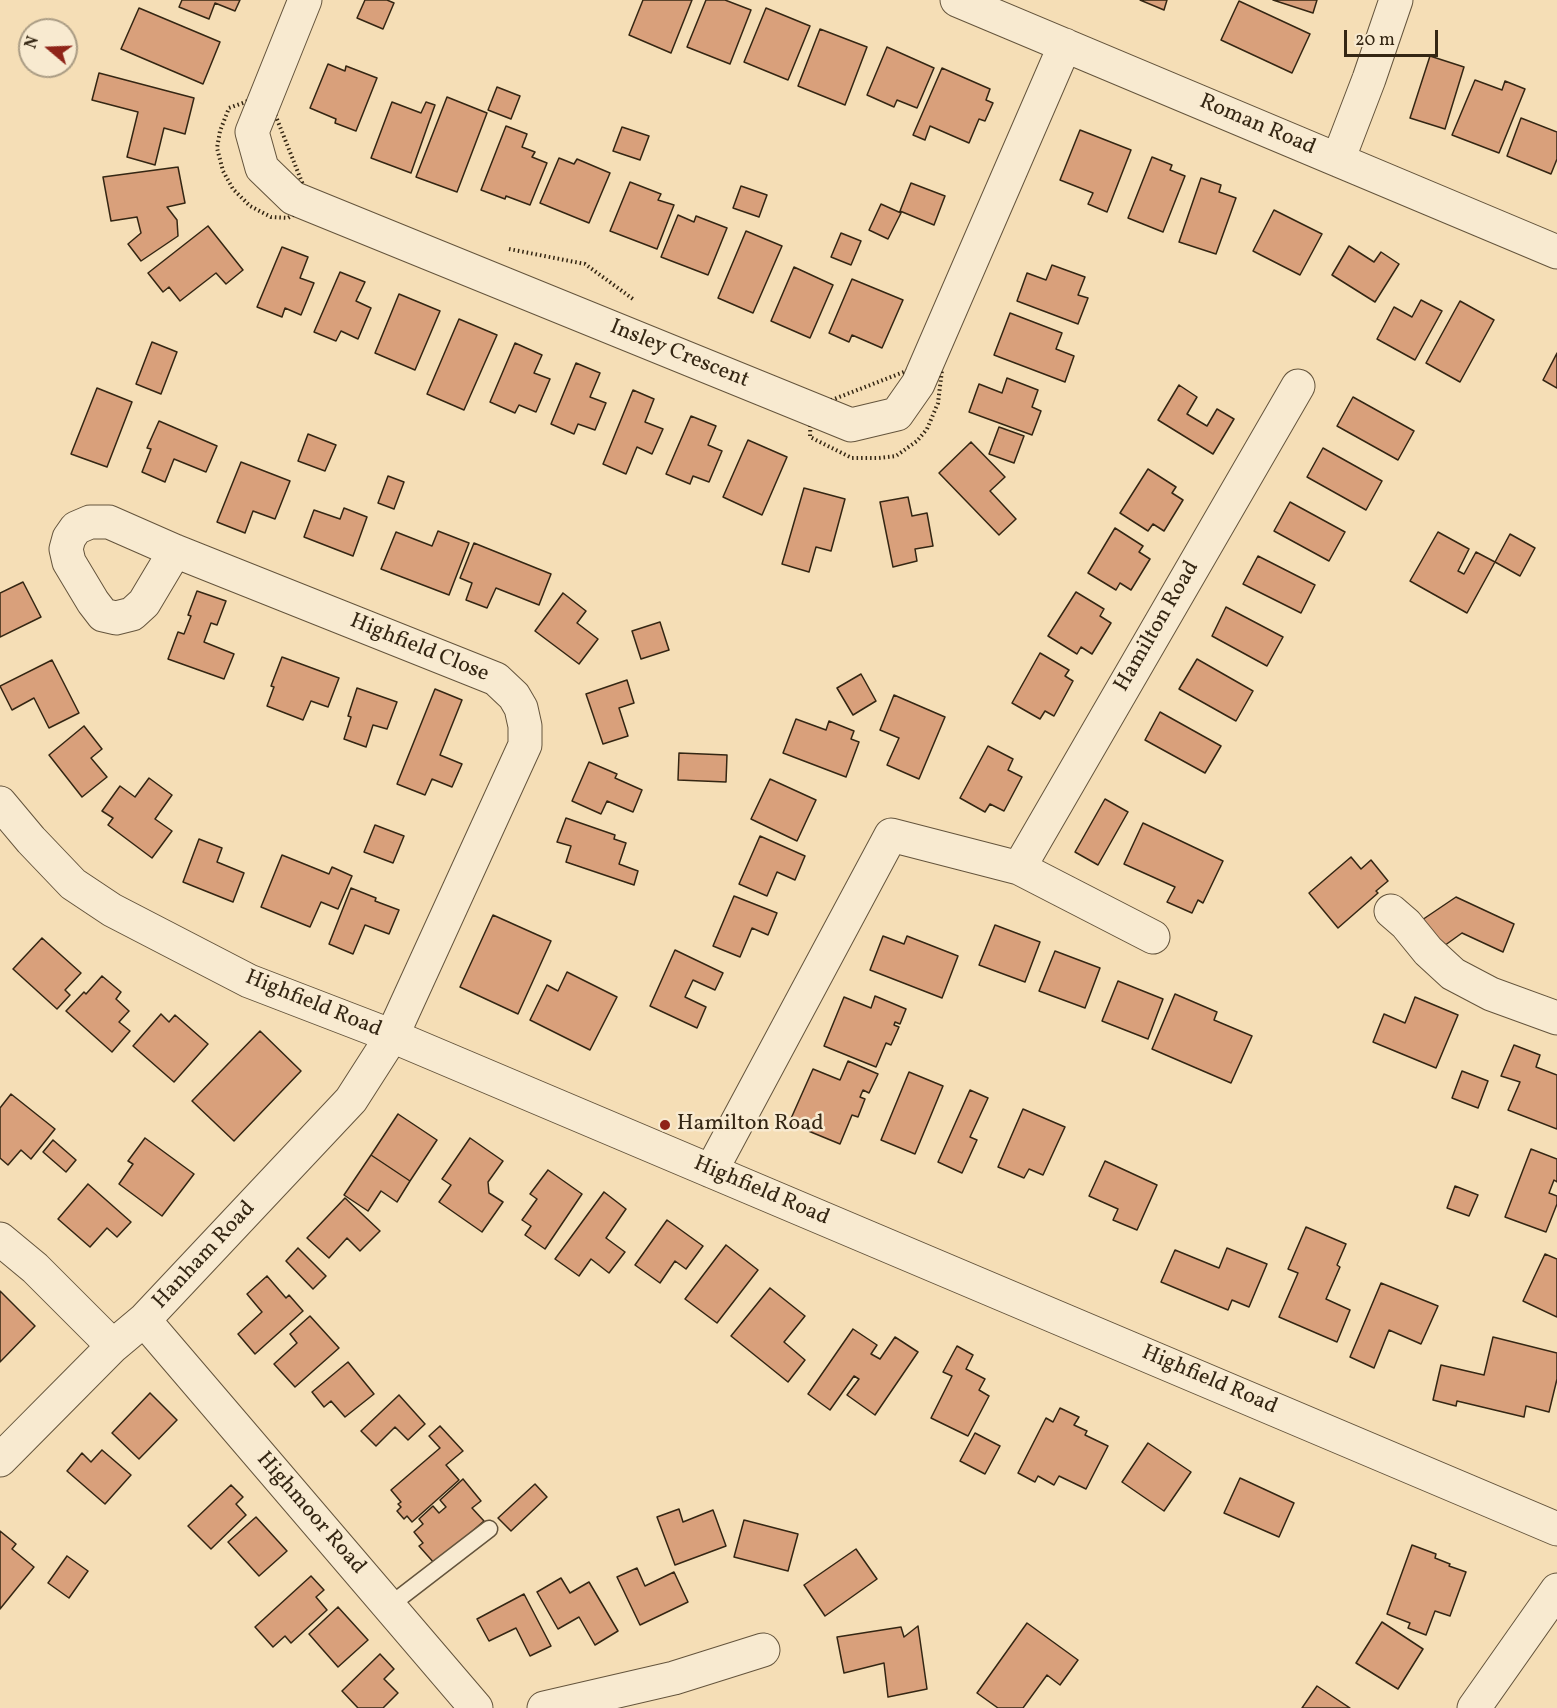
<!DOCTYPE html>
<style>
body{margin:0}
#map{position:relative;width:1557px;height:1708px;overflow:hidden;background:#f5deb6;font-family:Vollkorn,serif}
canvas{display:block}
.north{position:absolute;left:18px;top:18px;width:60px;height:60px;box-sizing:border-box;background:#f8ead0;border:2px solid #aa9c84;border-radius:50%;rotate:289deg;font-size:16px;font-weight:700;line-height:24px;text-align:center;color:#342613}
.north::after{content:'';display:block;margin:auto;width:21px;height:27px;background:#8f2418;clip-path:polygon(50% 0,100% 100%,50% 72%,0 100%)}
.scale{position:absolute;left:1344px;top:30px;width:94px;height:27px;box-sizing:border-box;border:3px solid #342613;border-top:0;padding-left:8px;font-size:18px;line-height:21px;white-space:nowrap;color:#342613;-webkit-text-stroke:4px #f8ead0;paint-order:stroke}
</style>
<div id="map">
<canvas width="1557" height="1708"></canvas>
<div class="north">N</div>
<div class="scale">20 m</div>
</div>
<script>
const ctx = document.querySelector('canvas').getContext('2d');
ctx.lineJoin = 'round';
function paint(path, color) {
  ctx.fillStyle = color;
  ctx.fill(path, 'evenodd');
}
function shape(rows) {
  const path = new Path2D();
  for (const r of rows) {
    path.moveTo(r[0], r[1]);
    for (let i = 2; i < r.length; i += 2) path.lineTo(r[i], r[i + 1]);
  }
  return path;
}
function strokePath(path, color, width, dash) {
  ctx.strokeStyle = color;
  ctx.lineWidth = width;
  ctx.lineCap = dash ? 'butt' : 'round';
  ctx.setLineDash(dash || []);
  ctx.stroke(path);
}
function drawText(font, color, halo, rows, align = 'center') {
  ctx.font = font + ' Vollkorn,serif';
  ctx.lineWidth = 5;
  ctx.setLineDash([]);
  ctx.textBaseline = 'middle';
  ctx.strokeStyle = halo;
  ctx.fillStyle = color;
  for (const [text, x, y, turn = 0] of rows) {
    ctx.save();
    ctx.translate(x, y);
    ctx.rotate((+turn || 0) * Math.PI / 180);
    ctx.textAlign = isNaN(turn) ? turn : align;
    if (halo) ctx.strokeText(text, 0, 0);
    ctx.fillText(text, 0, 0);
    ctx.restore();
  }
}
const building = shape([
 [182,0,240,0,235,11,215,3,209,19,179,7,182,0],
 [365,0,387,0,394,3,383,29,357,18,365,0],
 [643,0,692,0,671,53,629,35,643,0],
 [706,0,725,0,751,10,730,64,687,47,706,0],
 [1140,0,1167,0,1164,10,1140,0],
 [1273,0,1317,0,1313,13,1273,0],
 [1239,1,1310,34,1292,73,1221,40,1239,1],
 [139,8,220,42,203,84,121,49,139,8],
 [766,8,810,26,788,80,744,62,766,8],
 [820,29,867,47,845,105,798,86,820,29],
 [887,47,934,68,917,108,897,100,894,107,867,95,887,47],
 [1430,56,1464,67,1445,129,1410,118,1430,56],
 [328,64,345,71,346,66,377,78,356,131,335,123,336,119,310,108,328,64],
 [942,68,990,89,986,100,993,103,985,121,979,119,969,143,930,126,925,140,913,135,942,68],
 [99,73,194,98,185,134,164,128,155,165,127,157,138,112,92,100,99,73],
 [1475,80,1502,90,1505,81,1525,89,1499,153,1452,135,1475,80],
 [497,87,520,96,511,119,488,110,497,87],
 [447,97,487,113,457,192,416,177,447,97],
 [392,102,421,113,426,102,435,105,411,173,371,158,392,102],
 [1521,118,1557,132,1557,159,1551,174,1507,156,1521,118],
 [506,126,527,134,522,147,535,152,532,157,547,163,530,205,506,196,505,199,481,190,506,126],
 [622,127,649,136,640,160,613,151,622,127],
 [1080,130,1131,150,1107,212,1088,204,1093,193,1060,180,1080,130],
 [1152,157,1172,165,1170,170,1185,176,1163,232,1128,218,1152,157],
 [559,158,574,164,577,159,610,173,589,223,540,203,559,158],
 [178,167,185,203,167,207,177,220,178,236,141,261,128,244,141,233,137,217,111,221,103,177,178,167],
 [1201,178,1221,185,1219,192,1236,198,1216,254,1179,242,1201,178],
 [630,182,661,194,658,200,674,205,657,249,610,231,630,182],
 [911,183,945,196,934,225,900,211,911,183],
 [741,186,767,195,759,217,733,208,741,186],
 [881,204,901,213,888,239,869,230,881,204],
 [1274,210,1322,234,1300,275,1253,251,1274,210],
 [678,215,694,222,696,216,727,228,708,275,661,257,678,215],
 [208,226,243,270,226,284,216,273,180,301,169,287,163,292,148,273,208,226],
 [746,231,782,246,753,313,718,298,746,231],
 [841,233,861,241,851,265,831,257,841,233],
 [1349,246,1374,262,1381,252,1399,264,1375,302,1332,275,1349,246],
 [282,247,308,257,300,278,314,283,301,315,285,308,282,317,257,307,282,247],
 [1052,265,1085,277,1078,295,1088,298,1078,324,1017,301,1027,273,1046,280,1052,265],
 [794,267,833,285,810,338,771,321,794,267],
 [340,272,365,282,356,301,371,308,358,339,341,331,336,341,314,332,340,272],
 [852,279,903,300,882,348,852,335,849,342,829,333,852,279],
 [399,294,440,311,415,370,375,353,399,294],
 [1421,300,1442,311,1415,360,1377,339,1394,307,1412,317,1421,300],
 [1460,301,1494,320,1460,382,1426,363,1460,301],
 [1010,313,1062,333,1056,349,1074,356,1065,382,994,355,1010,313],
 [459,319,497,335,464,410,427,394,459,319],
 [152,342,177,352,161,394,136,384,152,342],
 [515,343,542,355,534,373,550,379,536,412,519,405,515,413,490,402,515,343],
 [1557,353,1557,388,1543,380,1557,353],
 [576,363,600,373,590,397,606,403,595,430,578,424,574,434,551,424,576,363],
 [1007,378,1038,390,1032,407,1041,411,1032,435,969,412,979,384,1002,393,1007,378],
 [1179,385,1197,397,1187,414,1207,426,1217,409,1234,419,1213,454,1158,420,1179,385],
 [97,388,132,402,107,467,71,454,97,388],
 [633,390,654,399,645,422,663,429,652,454,637,447,626,474,603,464,633,390],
 [1353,397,1414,431,1398,460,1337,426,1353,397],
 [691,416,716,426,708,445,722,451,709,482,693,476,690,484,666,474,691,416],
 [159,421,217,446,206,472,174,459,165,482,142,472,151,449,147,448,159,421],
 [999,427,1024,436,1014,463,989,454,999,427],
 [308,434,336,445,325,471,298,461,308,434],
 [748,440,787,457,762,515,723,497,748,440],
 [971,442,1005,477,990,491,1016,519,999,535,939,473,971,442],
 [1323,448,1382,481,1366,510,1307,477,1323,448],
 [241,462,290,481,275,519,253,511,245,533,217,522,241,462],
 [1148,469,1176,487,1172,493,1183,500,1164,531,1153,524,1148,531,1120,513,1148,469],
 [388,476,404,482,394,509,378,503,388,476],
 [804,488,845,499,831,551,816,547,809,572,782,564,804,488],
 [908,497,912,516,927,513,933,546,915,549,917,561,893,567,880,502,908,497],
 [1290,502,1345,532,1329,561,1274,531,1290,502],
 [344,508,367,517,353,556,304,537,314,510,340,519,344,508],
 [1115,528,1143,546,1139,552,1150,559,1131,590,1120,583,1116,590,1088,573,1115,528],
 [438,531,469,543,449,595,381,569,396,532,432,546,438,531],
 [1438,532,1469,549,1458,571,1464,574,1476,552,1495,562,1467,613,1410,581,1438,532],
 [1510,534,1535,548,1520,576,1495,562,1510,534],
 [474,543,551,574,539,605,496,588,487,608,466,600,472,583,460,578,474,543],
 [1258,556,1315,585,1301,613,1243,584,1258,556],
 [23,582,41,617,0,637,0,593,23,582],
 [197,591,226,601,217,625,211,623,204,642,234,654,224,679,168,659,178,632,184,634,191,616,188,615,197,591],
 [1076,592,1104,609,1100,616,1111,623,1092,654,1081,647,1077,654,1048,636,1076,592],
 [563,593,586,611,577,623,598,639,579,664,535,631,563,593],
 [1226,607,1283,637,1267,666,1212,636,1226,607],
 [660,622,669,650,641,659,632,631,660,622],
 [1040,653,1069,670,1065,676,1073,681,1054,716,1045,711,1040,719,1012,703,1040,653],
 [282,657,339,678,328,707,311,701,303,720,267,706,274,687,271,686,282,657],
 [1197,659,1253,691,1236,721,1179,689,1197,659],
 [52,660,79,713,49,728,34,698,12,710,0,686,52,660],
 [861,674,876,701,853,715,837,688,861,674],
 [627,680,634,703,619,708,628,736,603,744,586,694,627,680],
 [357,688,397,702,387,729,373,725,366,747,344,739,351,717,348,716,357,688],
 [435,689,462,700,440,755,462,764,452,787,432,779,425,795,397,784,435,689],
 [894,695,945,717,919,779,887,765,899,738,880,730,894,695],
 [1160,712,1221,746,1205,773,1145,740,1160,712],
 [796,719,826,730,829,721,854,731,851,739,859,742,846,777,783,753,796,719],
 [84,726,102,749,91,758,107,777,82,797,49,755,84,726],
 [988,746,1013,759,1008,770,1022,777,1004,811,990,804,985,812,960,798,988,746],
 [679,753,727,755,726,782,678,780,679,753],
 [589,762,617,774,615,778,642,790,633,812,607,801,601,814,572,801,589,762],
 [149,778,172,795,155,819,172,831,152,858,108,825,113,818,102,811,120,786,135,797,149,778],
 [770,779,816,800,797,841,751,819,770,779],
 [1105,799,1128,812,1098,865,1075,852,1105,799],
 [566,818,615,835,614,839,626,843,619,864,638,871,634,885,566,862,571,846,557,842,566,818],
 [1143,823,1223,861,1203,903,1198,900,1192,913,1167,902,1175,887,1124,864,1143,823],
 [375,825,404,836,393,863,364,852,375,825],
 [760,836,805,856,795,880,777,872,767,896,739,884,760,836],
 [199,839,222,848,217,862,244,873,233,902,183,882,199,839],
 [282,855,329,874,332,867,352,876,338,909,321,902,310,927,261,907,282,855],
 [1351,857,1361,869,1371,860,1388,881,1376,891,1378,893,1338,928,1309,893,1351,857],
 [351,888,376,898,375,901,399,910,389,934,365,925,353,954,329,944,351,888],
 [734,896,777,913,768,935,752,928,740,957,713,946,734,896],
 [1456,897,1514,924,1503,952,1462,933,1437,951,1419,922,1456,897],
 [493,915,551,941,518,1014,460,987,493,915],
 [995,925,1040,942,1025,982,979,965,995,925],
 [883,936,904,944,907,936,958,956,942,998,870,970,883,936],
 [42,938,81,973,65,990,70,995,57,1009,13,969,42,938],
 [675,950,723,973,715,990,693,980,685,997,706,1007,697,1028,650,1006,675,950],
 [1055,951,1100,968,1085,1008,1039,991,1055,951],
 [567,972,617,997,590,1050,530,1020,547,985,558,991,567,972],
 [102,976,121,992,116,999,129,1011,119,1022,130,1031,112,1052,66,1011,84,992,86,994,102,976],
 [1118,981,1163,999,1148,1039,1102,1021,1118,981],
 [1175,994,1217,1012,1214,1020,1252,1036,1231,1083,1152,1049,1175,994],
 [875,996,906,1009,900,1024,895,1022,894,1025,899,1027,891,1045,886,1043,876,1067,824,1046,844,997,871,1008,875,996],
 [1415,997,1458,1015,1436,1068,1373,1042,1384,1014,1405,1023,1415,997],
 [161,1014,169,1022,175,1015,208,1044,174,1082,133,1046,161,1014],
 [260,1031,301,1071,234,1141,192,1101,260,1031],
 [1514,1045,1540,1055,1536,1067,1557,1075,1557,1129,1508,1110,1520,1082,1501,1076,1514,1045],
 [848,1061,878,1074,869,1093,863,1090,860,1097,865,1099,858,1117,852,1115,840,1144,789,1123,813,1069,840,1080,848,1061],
 [1462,1071,1488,1081,1478,1108,1452,1098,1462,1071],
 [909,1072,943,1086,915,1154,881,1140,909,1072],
 [970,1090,988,1098,970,1137,977,1140,962,1173,938,1162,970,1090],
 [11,1094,55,1129,31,1159,21,1150,8,1165,0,1158,0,1108,11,1094],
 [1023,1109,1065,1127,1043,1175,1029,1169,1024,1178,998,1167,1023,1109],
 [398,1114,437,1140,410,1181,371,1155,398,1114],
 [145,1138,194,1174,162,1216,119,1184,133,1164,128,1161,145,1138],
 [470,1138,503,1161,488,1182,489,1193,503,1202,482,1232,439,1202,451,1185,442,1179,470,1138],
 [53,1140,76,1160,66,1172,43,1152,53,1140],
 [1531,1149,1557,1159,1557,1182,1554,1180,1549,1193,1557,1196,1557,1204,1546,1232,1505,1217,1531,1149],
 [371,1155,410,1181,397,1202,381,1191,368,1211,344,1195,371,1155],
 [1105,1161,1157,1185,1137,1230,1113,1220,1118,1209,1089,1196,1105,1161],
 [548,1170,582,1194,545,1249,525,1235,531,1226,522,1220,537,1199,530,1194,548,1170],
 [88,1184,131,1222,117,1237,107,1228,90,1247,58,1219,88,1184],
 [1455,1186,1478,1195,1469,1216,1447,1208,1455,1186],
 [604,1192,626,1209,606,1238,625,1252,609,1273,591,1259,579,1276,555,1259,604,1192],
 [345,1198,380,1231,360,1251,347,1238,329,1258,307,1238,345,1198],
 [667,1220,703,1246,686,1269,675,1261,660,1283,635,1265,667,1220],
 [1306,1227,1346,1244,1337,1265,1340,1267,1326,1299,1350,1310,1337,1342,1279,1317,1298,1273,1288,1269,1306,1227],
 [726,1245,758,1270,717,1323,685,1299,726,1245],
 [298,1248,326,1276,313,1289,286,1261,298,1248],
 [1227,1248,1267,1264,1249,1307,1232,1300,1228,1310,1161,1282,1175,1250,1219,1268,1227,1248],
 [1545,1254,1557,1259,1557,1317,1523,1301,1545,1254],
 [267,1276,286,1298,289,1295,303,1311,255,1354,238,1334,262,1312,247,1294,267,1276],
 [1381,1283,1438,1306,1421,1344,1389,1330,1374,1368,1350,1357,1381,1283],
 [770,1288,805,1316,784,1342,805,1360,788,1382,731,1336,770,1288],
 [0,1291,35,1326,0,1362,0,1291],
 [310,1316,339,1348,295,1387,274,1364,297,1343,290,1334,310,1316],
 [853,1329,877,1345,871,1354,880,1359,895,1337,918,1352,875,1415,847,1395,859,1379,854,1376,830,1410,808,1394,853,1329],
 [1493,1337,1557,1353,1557,1379,1549,1412,1526,1406,1524,1417,1457,1401,1456,1406,1433,1400,1441,1365,1484,1375,1493,1337],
 [957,1346,973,1355,966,1369,985,1379,979,1390,989,1396,968,1436,931,1418,952,1376,943,1372,957,1346],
 [348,1362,374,1394,345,1417,331,1401,324,1407,312,1392,348,1362],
 [150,1393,177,1420,139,1459,112,1433,150,1393],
 [399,1395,425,1424,408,1440,395,1427,376,1446,361,1431,399,1395],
 [1060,1408,1079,1417,1074,1425,1087,1431,1085,1435,1108,1446,1086,1489,1059,1476,1054,1485,1038,1476,1035,1482,1018,1473,1046,1418,1053,1422,1060,1408],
 [440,1426,463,1451,446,1465,459,1480,412,1522,407,1516,404,1519,397,1511,401,1507,398,1504,401,1502,391,1490,440,1448,429,1436,440,1426],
 [975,1433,1000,1446,985,1474,960,1461,975,1433],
 [1148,1443,1191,1472,1164,1511,1122,1482,1148,1443],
 [102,1450,131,1475,105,1504,67,1471,82,1453,91,1462,102,1450],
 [1240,1478,1294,1503,1279,1537,1224,1513,1240,1478],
 [463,1479,481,1501,472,1508,484,1521,435,1564,419,1546,423,1543,414,1532,423,1524,419,1519,433,1506,439,1513,446,1507,440,1500,463,1479],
 [535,1484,547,1497,511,1531,498,1518,535,1484],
 [231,1485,243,1497,236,1504,246,1515,211,1549,188,1526,231,1485],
 [679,1509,683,1522,713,1510,726,1546,675,1565,657,1517,679,1509],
 [256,1517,287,1551,259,1576,228,1542,256,1517],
 [744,1520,798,1534,788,1571,734,1557,744,1520],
 [0,1531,16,1544,12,1549,34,1567,0,1609,0,1531],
 [1412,1545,1436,1554,1435,1558,1450,1564,1449,1566,1466,1572,1450,1616,1435,1611,1426,1635,1408,1628,1410,1623,1387,1614,1412,1545],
 [856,1549,877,1579,825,1616,804,1585,856,1549],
 [67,1556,88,1571,69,1598,48,1583,67,1556],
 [637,1568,645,1586,674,1572,688,1602,640,1625,617,1577,637,1568],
 [311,1576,324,1590,316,1597,327,1610,291,1643,285,1636,273,1647,255,1627,311,1576],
 [561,1578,570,1593,589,1582,618,1631,595,1645,579,1617,558,1629,537,1592,561,1578],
 [524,1594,551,1646,530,1656,516,1628,489,1641,477,1619,524,1594],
 [338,1607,368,1640,338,1667,309,1634,338,1607],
 [1382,1622,1423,1649,1398,1689,1356,1663,1382,1622],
 [1027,1623,1078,1660,1060,1685,1047,1675,1023,1708,998,1708,977,1693,1027,1623],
 [918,1626,927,1689,888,1697,884,1663,844,1673,837,1637,901,1627,904,1637,918,1626],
 [380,1654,394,1669,384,1679,398,1693,383,1708,358,1708,342,1691,380,1654],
 [1317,1686,1350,1708,1302,1708,1317,1686]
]);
const path = shape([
 [267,94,311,205,288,218,271,217,250,206,233,189,223,171,217,148,220,131,229,108,267,94],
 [509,249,585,264,633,299],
 [927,363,942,370,938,403,927,429,917,441,896,456,879,458,852,458,810,437,811,408,927,363]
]);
const lane = shape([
 [389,1606,489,1529]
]);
const street = shape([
 [305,0,252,132,262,168,293,198,851,425,897,414,918,384,1065,45],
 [957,0,1557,252],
 [1338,160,1369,79,1396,0],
 [0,803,31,840,73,884,112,910,249,981,392,1036,1557,1529],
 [1019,868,1153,937],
 [1391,911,1406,924,1428,951,1453,974,1491,994,1557,1018],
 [711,1171,891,835,1019,868,1298,386],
 [0,1239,35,1268,113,1346],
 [144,1320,476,1708],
 [0,1460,113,1346,144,1320,351,1100,392,1036,525,745,525,726,521,708,514,696,496,679,175,551,109,522,90,522,76,528,69,538,66,549,69,562,93,602,103,615,116,618,132,614,144,603,175,551],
 [544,1708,674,1678,763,1650],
 [1474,1708,1557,1590]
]);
const markers = [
 [665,1125,6,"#8f2418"]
];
const streetNames = [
 ["Roman Road",1257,126,23],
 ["Insley Crescent",679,355,22],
 ["Hamilton Road",1158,627,-60],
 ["Highfield Close",419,649,22],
 ["Highfield Road",313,1005,22],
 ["Highfield Road",761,1192,23],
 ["Hanham Road",205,1256,-47],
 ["Highfield Road",1209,1381,23],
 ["Highmoor Road",310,1514,49]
];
const poiNames = [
 ["Hamilton Road",677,1125]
];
paint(building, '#d9a07b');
strokePath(building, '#342613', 1.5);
strokePath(lane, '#64543c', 19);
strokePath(street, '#64543c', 35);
strokePath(path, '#342613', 4, [1.5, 3]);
strokePath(lane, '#f8ead0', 16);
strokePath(street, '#f8ead0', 33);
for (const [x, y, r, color] of markers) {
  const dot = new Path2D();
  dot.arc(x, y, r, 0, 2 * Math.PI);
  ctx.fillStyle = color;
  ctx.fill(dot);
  strokePath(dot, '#f8ead0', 2);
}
drawText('22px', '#342613', '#f8ead0', streetNames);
drawText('22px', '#342613', '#f8ead0', poiNames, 'left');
</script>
